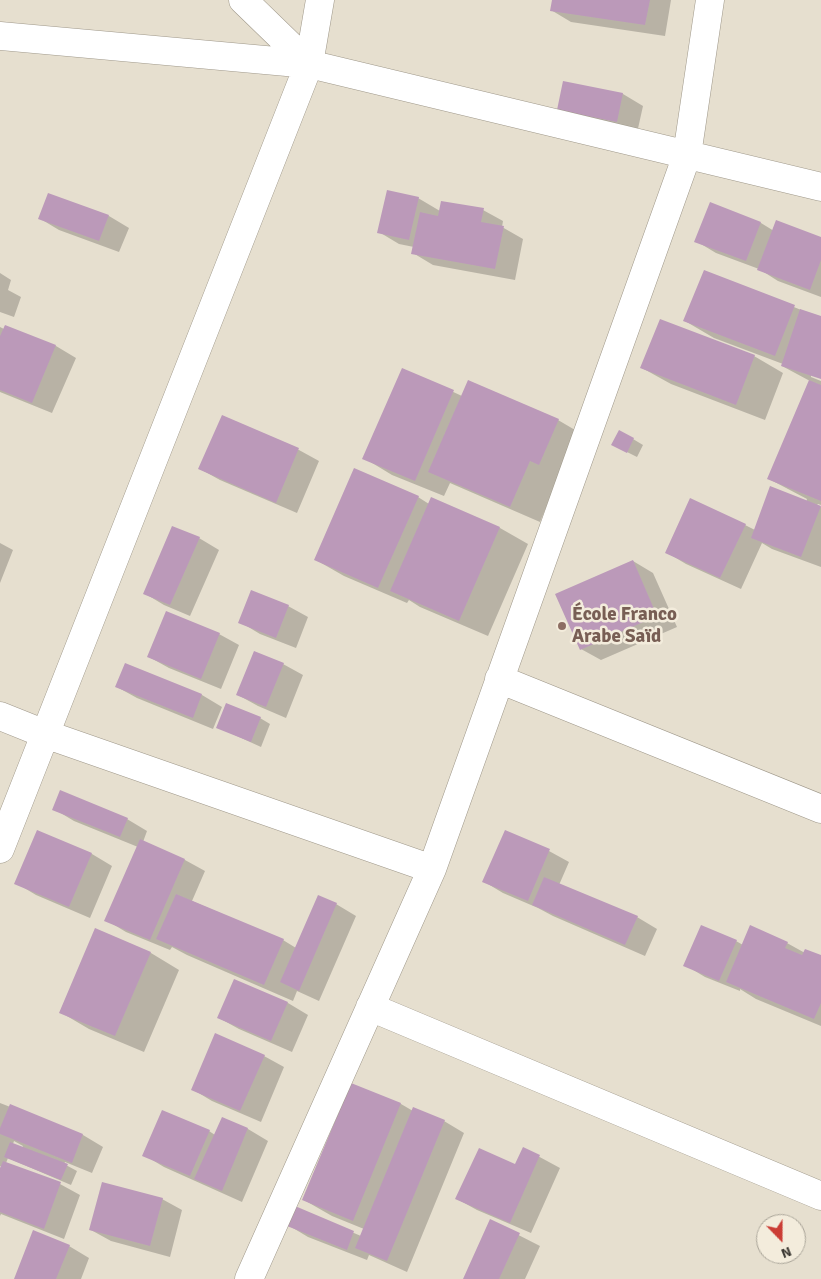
<!DOCTYPE html>
<meta charset="utf-8">
<style>
body{margin:0}
#map{position:relative;width:821px;height:1279px;overflow:hidden;background:#e6dfcf;font-family:Signika,sans-serif}
canvas{display:block}
.north{position:absolute;left:756px;top:1214px;width:50px;height:50px;box-sizing:border-box;background:#f3ecdc;border:1px solid #a9a498;border-radius:50%;rotate:158deg;font-size:14px;font-weight:700;line-height:20px;text-align:center;color:#3b3832}
.north::after{content:'';display:block;margin:auto;width:18px;height:22px;background:#cb3d35;clip-path:polygon(50% 0,100% 100%,50% 72%,0 100%)}
</style>
<div id="map">
<canvas width="821" height="1279"></canvas>
<div class="north">N</div>
</div>
<script>
const ctx = document.querySelector('canvas').getContext('2d');
ctx.lineJoin = 'round';
function paint(path, color) {
  ctx.fillStyle = color;
  ctx.fill(path, 'evenodd');
}
function shape(rows) {
  const path = new Path2D();
  for (const r of rows) {
    path.moveTo(r[0], r[1]);
    for (let i = 2; i < r.length; i += 2) path.lineTo(r[i], r[i + 1]);
  }
  return path;
}
function strokePath(path, color, width, dash) {
  ctx.strokeStyle = color;
  ctx.lineWidth = width;
  ctx.lineCap = dash ? 'butt' : 'round';
  ctx.setLineDash(dash || []);
  ctx.stroke(path);
}
function drawText(font, color, halo, rows, align = 'center') {
  ctx.font = font + ' Signika,sans-serif';
  ctx.lineWidth = 5;
  ctx.setLineDash([]);
  ctx.textBaseline = 'middle';
  ctx.strokeStyle = halo;
  ctx.fillStyle = color;
  for (const [text, x, y, turn = 0] of rows) {
    ctx.save();
    ctx.translate(x, y);
    ctx.rotate((+turn || 0) * Math.PI / 180);
    ctx.textAlign = isNaN(turn) ? turn : align;
    if (halo) ctx.strokeText(text, 0, 0);
    ctx.fillText(text, 0, 0);
    ctx.restore();
  }
}
const shadow = shape([
 [553,0,671,0,665,36,571,22,551,10],
 [564,82,623,94,643,106,637,133,578,120,558,109],
 [418,198,440,211,483,210,503,221,502,227,523,239,515,280,433,265,413,253,414,247,399,244,379,232],
 [710,204,761,223,774,231,821,238,821,297,778,281,759,269,716,253,696,241],
 [109,216,129,228,119,252,59,230,39,218],
 [705,271,821,318,821,378,811,375,811,377,821,381,821,505,818,504,817,505,821,507,821,567,772,549,762,543,741,589,686,564,666,552,745,525,755,530,806,502,807,499,769,479,810,381,782,366,783,364,714,338,685,321],
 [0,273,11,280,8,290,21,297,14,317,0,312],
 [5,326,56,346,76,358,52,413,0,392,0,327,4,329],
 [754,356,783,373,765,420,671,384,642,368],
 [403,369,462,396,558,420,587,437,559,476,540,522,450,483,444,496,392,475,364,458],
 [223,416,299,450,319,461,297,513,220,480,200,469],
 [633,439,643,445,637,457,623,450],
 [418,497,429,504,431,499,500,528,528,544,488,636,420,607,409,600,407,603,344,576,316,560],
 [199,538,219,550,190,616,164,605,144,593],
 [0,543,13,550,0,583],
 [633,561,653,573,677,627,601,660,581,649],
 [288,606,308,617,296,648,260,634,240,622],
 [219,634,239,645,221,689,169,668,149,657],
 [283,664,303,675,286,718,258,706,238,695],
 [126,665,202,695,222,707,213,729,137,698,117,687],
 [260,718,270,724,261,747,217,727],
 [54,809,127,819,147,831,143,842,185,860,205,871,192,901,283,940,296,948,336,904,356,916,319,1001,297,991,293,1001,187,955,172,947,170,950,126,932,106,920,138,847,74,821],
 [38,832,92,854,112,866,90,918,36,895,16,883],
 [549,851,569,862,559,885,637,917,657,929,645,956,553,916,538,908,503,893,483,881],
 [95,930,151,953,179,970,144,1052,89,1029,60,1012],
 [736,941,743,945,787,943,805,953,821,957,821,1026,756,999,740,989,740,991,705,977,685,965],
 [235,981,288,1003,308,1015,292,1052,239,1029,219,1018],
 [264,1056,284,1067,261,1122,212,1101,192,1089],
 [351,1084,401,1104,413,1111,444,1121,464,1133,407,1272,369,1255,367,1260,308,1237,288,1225,295,1208,361,1236,364,1229,332,1216,304,1200],
 [0,1103,83,1135,103,1147,92,1173,65,1162,64,1164,77,1171,71,1185,8,1158,6,1163,60,1184,80,1195,64,1239,1,1214,0,1216,0,1171,2,1167,0,1166],
 [14,1141,23,1146,22,1148,13,1144],
 [223,1118,248,1129,268,1141,242,1202,164,1167,144,1155,209,1131,215,1135],
 [523,1148,560,1168,531,1233,477,1210,457,1199,516,1166],
 [162,1199,182,1210,170,1257,111,1241,91,1230],
 [491,1221,540,1246,525,1279,464,1279],
 [69,1246,89,1258,81,1279,15,1279]
]);
const building = shape([
 [552,0,650,0,645,25,550,11],
 [563,81,623,93,617,122,557,110],
 [387,190,419,197,409,240,377,233],
 [48,193,109,215,99,241,38,219],
 [441,201,484,208,481,222,504,226,495,269,411,254,420,212,438,216],
 [710,202,761,222,746,261,694,242],
 [776,220,821,237,821,260,810,290,757,270],
 [704,270,795,305,775,356,683,321],
 [800,309,821,316,821,379,781,366],
 [660,319,755,355,736,405,640,368],
 [5,325,56,345,32,403,0,390,0,336],
 [402,368,454,390,415,481,362,459],
 [468,380,559,419,539,465,530,461,510,507,428,472],
 [809,380,821,385,821,501,767,479],
 [222,415,299,448,276,503,198,469],
 [619,430,634,438,627,453,611,445],
 [354,468,419,496,378,588,314,560],
 [770,486,821,506,801,557,751,538],
 [431,497,500,527,459,621,390,591],
 [690,498,746,524,720,578,665,553],
 [172,526,200,537,170,605,143,594],
 [633,560,657,616,580,650,555,594],
 [251,590,289,605,276,638,238,623],
 [166,611,220,633,201,679,147,657],
 [254,651,284,663,266,707,236,695],
 [125,663,202,694,193,718,115,687],
 [226,703,261,717,251,742,216,728],
 [60,790,128,818,120,837,52,810],
 [37,830,92,853,69,907,14,884],
 [505,830,550,849,528,901,482,882],
 [140,839,185,859,150,940,104,921],
 [544,877,638,916,625,945,532,905],
 [176,894,284,939,264,985,156,939],
 [318,895,337,903,299,991,280,982],
 [701,925,737,940,719,981,683,966],
 [750,925,788,942,785,948,802,955,805,949,821,955,821,1003,814,1019,726,982],
 [95,928,151,952,115,1036,59,1013],
 [234,979,288,1002,271,1041,217,1018],
 [215,1033,265,1055,240,1111,191,1090],
 [351,1083,401,1103,353,1221,302,1200],
 [10,1104,83,1134,72,1163,0,1134,0,1128],
 [413,1107,445,1120,387,1261,355,1248],
 [162,1110,210,1130,190,1176,142,1156],
 [222,1117,248,1128,222,1191,194,1179],
 [10,1142,68,1164,61,1180,4,1157],
 [523,1147,540,1155,510,1223,455,1199,479,1148,515,1164],
 [3,1161,61,1182,44,1229,0,1212,0,1168],
 [102,1182,163,1198,150,1246,89,1230],
 [295,1206,354,1231,347,1250,287,1226],
 [490,1219,520,1233,499,1279,463,1279],
 [33,1230,70,1245,56,1279,14,1279]
]);
const street = shape([
 [243,0,309,64],
 [0,36,309,64,821,187],
 [499,679,821,809],
 [0,716,45,734,432,869],
 [0,849,309,64,320,0],
 [370,1007,821,1196],
 [249,1279,432,869,687,155,710,0]
]);
const markers = [
 [562,626,5,"#8d6e63"]
];
const educationNames = [
 ["École Franco",572,615],
 ["Arabe Saïd",572,637]
];
paint(shadow, '#0003');
paint(building, '#bb99b9');
strokePath(street, '#9f988a', 29);
strokePath(street, '#fff', 28);
for (const [x, y, r, color] of markers) {
  const dot = new Path2D();
  dot.arc(x, y, r, 0, 2 * Math.PI);
  ctx.fillStyle = color;
  ctx.fill(dot);
  strokePath(dot, '#f3ecdc', 2);
}
drawText('bold 19px', '#785e54', '#f3ecdc', educationNames, 'left');
</script>
